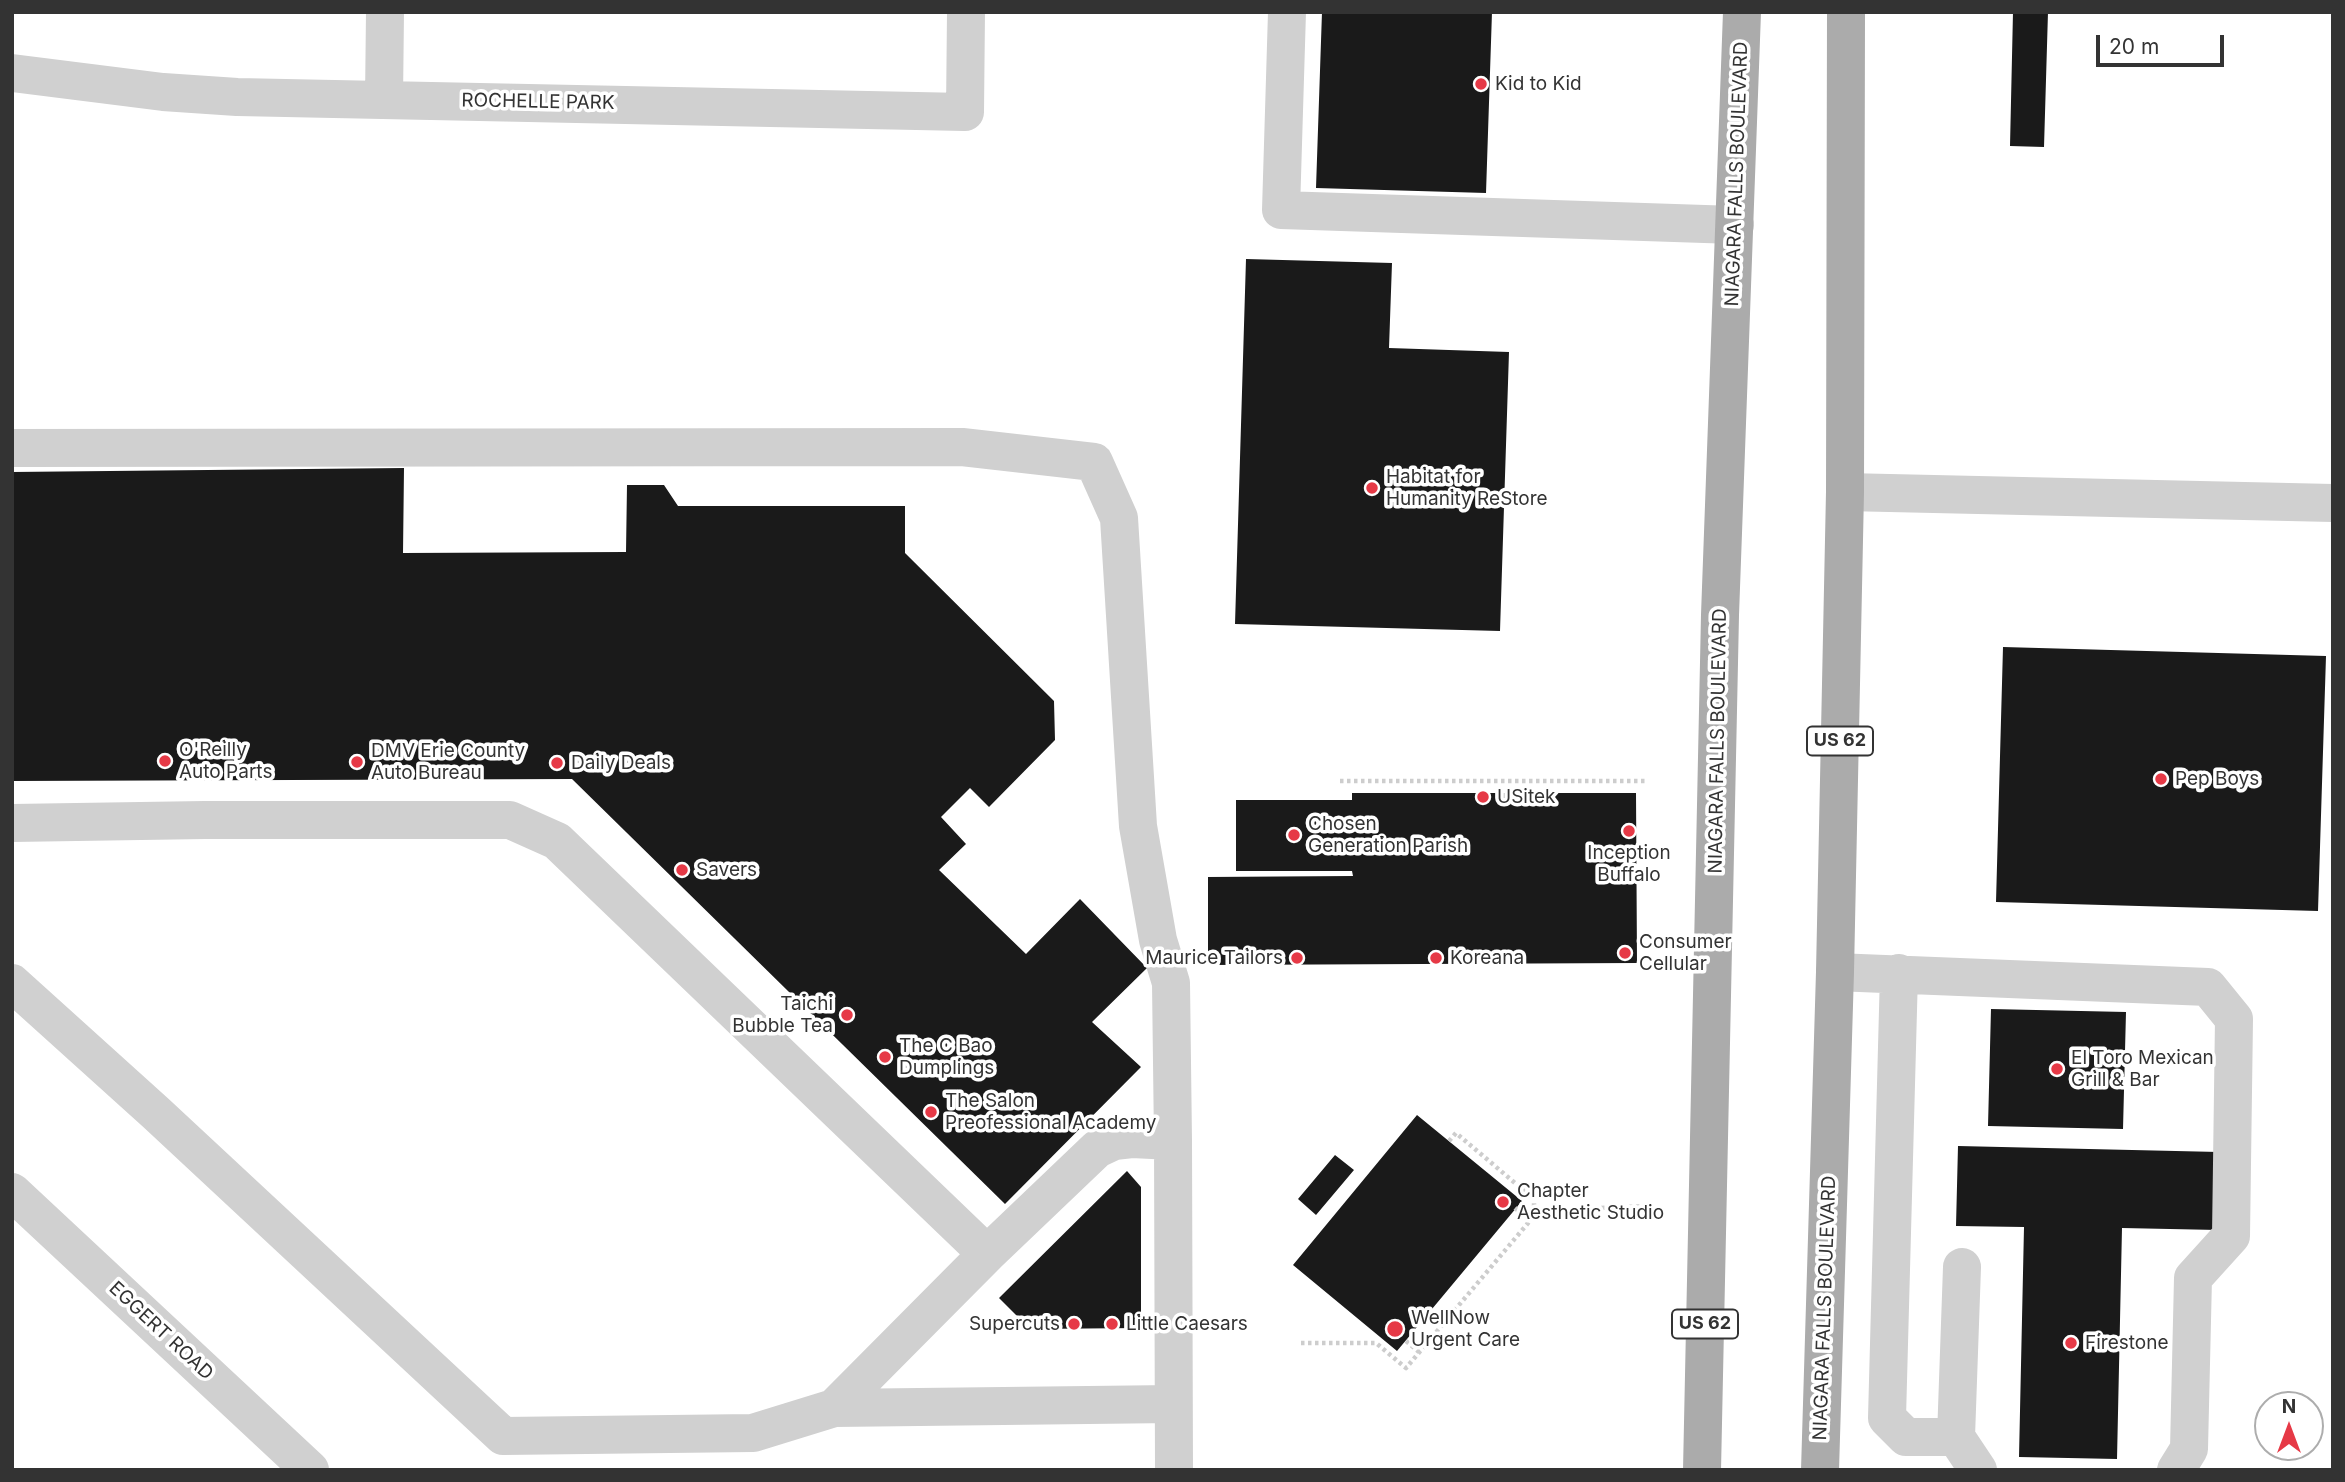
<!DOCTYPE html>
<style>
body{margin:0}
#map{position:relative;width:2345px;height:1482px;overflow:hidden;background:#fff;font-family:Inter,sans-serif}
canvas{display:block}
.frame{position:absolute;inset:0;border:14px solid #333;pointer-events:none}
.north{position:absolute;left:2254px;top:1391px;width:70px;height:70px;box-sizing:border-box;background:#fff;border:2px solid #adadad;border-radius:50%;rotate:0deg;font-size:19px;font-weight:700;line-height:28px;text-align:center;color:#333}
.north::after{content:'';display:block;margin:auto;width:24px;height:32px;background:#e63946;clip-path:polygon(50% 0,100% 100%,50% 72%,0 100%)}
.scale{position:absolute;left:2096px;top:35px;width:128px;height:32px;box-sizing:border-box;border:4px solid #333;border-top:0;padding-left:9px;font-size:21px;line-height:24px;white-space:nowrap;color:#333;-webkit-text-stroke:5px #fff;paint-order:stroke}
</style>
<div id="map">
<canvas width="2345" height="1482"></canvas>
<div class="frame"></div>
<div class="north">N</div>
<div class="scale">20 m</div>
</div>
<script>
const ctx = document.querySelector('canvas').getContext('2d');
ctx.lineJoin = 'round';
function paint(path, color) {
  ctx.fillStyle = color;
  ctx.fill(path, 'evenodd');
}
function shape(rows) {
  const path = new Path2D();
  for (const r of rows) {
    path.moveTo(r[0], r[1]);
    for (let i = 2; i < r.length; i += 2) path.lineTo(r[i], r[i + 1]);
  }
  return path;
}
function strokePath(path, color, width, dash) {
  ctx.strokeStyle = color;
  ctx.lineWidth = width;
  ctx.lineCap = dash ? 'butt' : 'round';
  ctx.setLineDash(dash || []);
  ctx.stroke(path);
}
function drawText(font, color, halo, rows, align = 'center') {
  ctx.font = font + ' Inter,sans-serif';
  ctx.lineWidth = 7;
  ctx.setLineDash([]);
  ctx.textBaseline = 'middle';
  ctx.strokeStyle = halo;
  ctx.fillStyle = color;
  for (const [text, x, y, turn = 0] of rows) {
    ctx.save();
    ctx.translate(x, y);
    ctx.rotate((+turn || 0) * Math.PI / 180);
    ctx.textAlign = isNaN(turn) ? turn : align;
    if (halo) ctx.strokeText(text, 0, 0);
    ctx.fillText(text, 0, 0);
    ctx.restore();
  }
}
const building = shape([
 [1322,12,1492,12,1486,193,1316,188],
 [2013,12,2048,12,2044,147,2010,146],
 [1246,259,1392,263,1389,348,1509,352,1500,631,1235,624],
 [404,468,403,553,626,552,627,485,664,485,678,506,905,506,905,553,1054,701,1055,740,989,807,970,788,941,817,966,844,939,870,1026,954,1080,899,1147,968,1092,1022,1141,1067,1005,1204,572,779,12,781,12,472],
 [2003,647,2326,656,2318,911,1996,902],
 [1352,793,1636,793,1637,963,1208,965,1208,877,1353,876,1352,871,1236,871,1236,800,1352,800],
 [1991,1009,2126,1012,2123,1129,1988,1126],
 [1417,1115,1522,1201,1397,1351,1293,1265],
 [1958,1146,2219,1152,2218,1230,2122,1228,2117,1459,2019,1457,2024,1227,1956,1226],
 [1335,1155,1354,1170,1316,1215,1298,1199],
 [1127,1171,1141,1187,1141,1328,1030,1329,999,1298]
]);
const path = shape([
 [1340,781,1648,781],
 [1449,1141,1456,1133,1528,1194,1534,1194],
 [1515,1208,1530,1221],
 [1601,1208,1649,1206],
 [1406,1341,1419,1352],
 [1301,1343,1376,1343,1406,1368,1534,1216,1534,1194,1549,1193]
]);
const minor = shape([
 [1287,12,1281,210,1735,225],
 [12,73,163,92,237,97,965,112,966,12],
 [384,100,385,12],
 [12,448,962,447,1094,462,1119,518,1138,826,1158,940,1171,983,1173,1141],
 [1845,492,2333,503],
 [12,823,205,820,510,820,557,841,987,1254,1097,1149,1114,1141,1132,1139,1173,1141,1174,1470],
 [1835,972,2208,987,2234,1019,2231,1236,2193,1278,2189,1449,2176,1470],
 [1899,973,1887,1418,1906,1437,1956,1437],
 [12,983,156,1113,503,1436,753,1433,834,1408,1173,1404],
 [12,1192,310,1470],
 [1962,1267,1956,1437,1978,1470],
 [834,1408,987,1254]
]);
const major = shape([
 [1702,1470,1720,615,1742,12],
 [1820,1470,1835,972,1845,492,1846,12]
]);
const markers = [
 [1481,84,7,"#e63946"],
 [1372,488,7,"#e63946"],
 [165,761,7,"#e63946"],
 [357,762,7,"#e63946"],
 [557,763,7,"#e63946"],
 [2161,779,7,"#e63946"],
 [1483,797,7,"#e63946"],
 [1629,831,7,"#e63946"],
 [1294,835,7,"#e63946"],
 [682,870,7,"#e63946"],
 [1625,953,7,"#e63946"],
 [1297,958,7,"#e63946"],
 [1436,958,7,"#e63946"],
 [847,1015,7,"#e63946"],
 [885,1057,7,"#e63946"],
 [2057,1069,7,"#e63946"],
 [931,1112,7,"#e63946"],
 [1503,1202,7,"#e63946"],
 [1074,1324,7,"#e63946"],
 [1112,1324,7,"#e63946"],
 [1395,1329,9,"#e63946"],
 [2071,1343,7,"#e63946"]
];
const shields = [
 [1840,741,66],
 [1705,1324,66]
];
const shieldNames = [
 ["US 62",1840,741],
 ["US 62",1705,1324]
];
const poiNames = [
 ["Kid to Kid",1495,84],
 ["Habitat for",1386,477],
 ["Humanity ReStore",1386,499],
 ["O'Reilly",179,750],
 ["Auto Parts",179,772],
 ["DMV Erie County",371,751],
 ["Auto Bureau",371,773],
 ["Daily Deals",571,763],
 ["Pep Boys",2175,779],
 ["USitek",1497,797],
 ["Chosen",1308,824],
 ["Generation Parish",1308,846],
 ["Inception",1629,853,"center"],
 ["Buffalo",1629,875,"center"],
 ["Savers",696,870],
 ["Consumer",1639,942],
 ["Cellular",1639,964],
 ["Maurice Tailors",1283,958,"right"],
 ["Koreana",1450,958],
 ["Taichi",833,1004,"right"],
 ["Bubble Tea",833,1026,"right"],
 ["The C Bao",899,1046],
 ["Dumplings",899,1068],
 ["El Toro Mexican",2071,1058],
 ["Grill & Bar",2071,1080],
 ["The Salon",945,1101],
 ["Preofessional Academy",945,1123],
 ["Chapter",1517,1191],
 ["Aesthetic Studio",1517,1213],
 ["WellNow",1411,1318],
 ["Urgent Care",1411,1340],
 ["Supercuts",1060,1324,"right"],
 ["Little Caesars",1126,1324],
 ["Firestone",2085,1343]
];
const streetNames = [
 ["ROCHELLE PARK",538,102,1],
 ["NIAGARA FALLS BOULEVARD",1737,174,-88],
 ["NIAGARA FALLS BOULEVARD",1718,741,-89],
 ["NIAGARA FALLS BOULEVARD",1825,1308,-88],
 ["EGGERT ROAD",161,1331,43]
];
paint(building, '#1a1a1a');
strokePath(path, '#cdcdcd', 4.5, [3.5, 3.5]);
strokePath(minor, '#d0d0d0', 38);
strokePath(major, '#ababab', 38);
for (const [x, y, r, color] of markers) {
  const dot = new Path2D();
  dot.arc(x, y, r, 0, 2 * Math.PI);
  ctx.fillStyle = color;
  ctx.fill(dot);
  strokePath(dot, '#fff', 2.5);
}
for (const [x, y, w] of shields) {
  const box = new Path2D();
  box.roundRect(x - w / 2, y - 14.5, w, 29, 5);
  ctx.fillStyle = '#fff';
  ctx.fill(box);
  strokePath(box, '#333', 2);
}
drawText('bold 18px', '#333', null, shieldNames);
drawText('19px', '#333', '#fff', poiNames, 'left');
drawText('19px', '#333', '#fff', streetNames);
</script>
